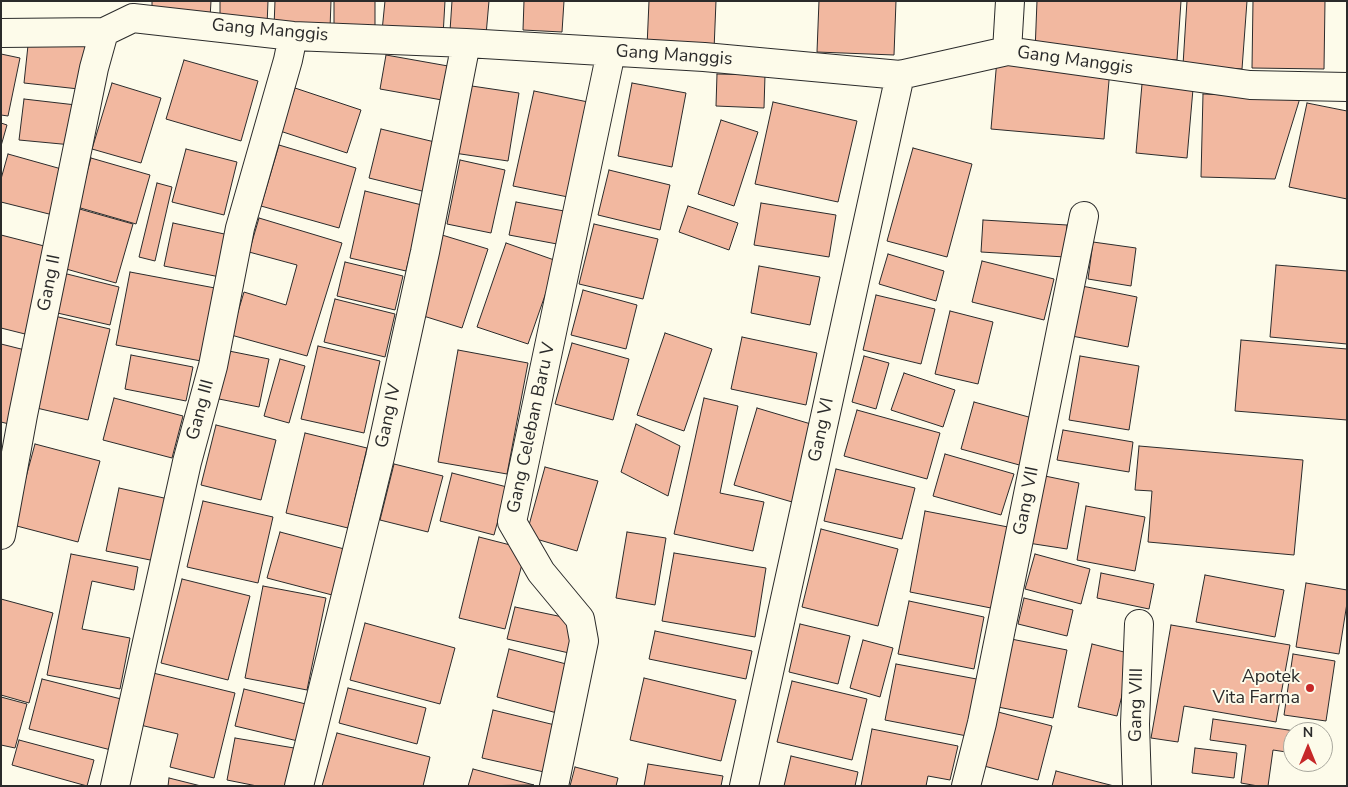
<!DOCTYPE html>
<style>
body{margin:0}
#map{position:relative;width:1348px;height:787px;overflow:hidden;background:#fdfbea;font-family:"Nunito Sans",sans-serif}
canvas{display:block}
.frame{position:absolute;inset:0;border:2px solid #2b2b2b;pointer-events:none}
.north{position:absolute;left:1283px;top:722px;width:50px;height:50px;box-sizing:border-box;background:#fdfbea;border:1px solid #a9a89e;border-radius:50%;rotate:0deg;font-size:14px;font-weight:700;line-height:20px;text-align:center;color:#2b2b2b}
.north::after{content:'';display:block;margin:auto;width:18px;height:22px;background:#c62828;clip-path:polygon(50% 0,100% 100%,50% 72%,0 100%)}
</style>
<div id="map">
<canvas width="1348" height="787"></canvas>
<div class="frame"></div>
<div class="north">N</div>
</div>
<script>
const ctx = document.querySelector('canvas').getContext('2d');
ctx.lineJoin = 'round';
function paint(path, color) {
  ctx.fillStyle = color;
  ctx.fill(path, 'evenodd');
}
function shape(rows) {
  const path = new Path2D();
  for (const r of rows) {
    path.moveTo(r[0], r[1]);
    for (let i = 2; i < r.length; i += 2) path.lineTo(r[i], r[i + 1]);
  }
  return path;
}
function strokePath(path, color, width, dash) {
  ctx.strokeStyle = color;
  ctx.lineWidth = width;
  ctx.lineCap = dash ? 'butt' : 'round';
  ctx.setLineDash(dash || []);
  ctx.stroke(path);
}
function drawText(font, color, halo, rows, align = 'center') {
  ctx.font = font + ' "Nunito Sans",sans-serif';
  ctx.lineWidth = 4;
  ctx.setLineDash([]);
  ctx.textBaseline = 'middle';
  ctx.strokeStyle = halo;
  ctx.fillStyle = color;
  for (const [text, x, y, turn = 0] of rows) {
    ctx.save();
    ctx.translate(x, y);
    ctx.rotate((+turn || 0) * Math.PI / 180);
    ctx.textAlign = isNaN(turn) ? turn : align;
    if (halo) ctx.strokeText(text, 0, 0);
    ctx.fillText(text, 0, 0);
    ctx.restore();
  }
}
const building = shape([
 [152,1,211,1,210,18,152,16,152,1],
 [220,1,268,1,267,26,220,25,220,1],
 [275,1,331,1,330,29,274,27,275,1],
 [334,1,375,1,375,33,334,33,334,1],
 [385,1,445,1,443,36,382,31,385,1],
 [452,1,489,1,486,35,450,31,452,1],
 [524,1,564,1,562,32,523,30,524,1],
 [649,1,716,1,714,50,647,47,649,1],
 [819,1,896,1,894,55,817,52,819,1],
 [1037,1,1181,1,1177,60,1035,52,1037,1],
 [1187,1,1247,1,1242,69,1183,65,1187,1],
 [1253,1,1325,1,1324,69,1252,68,1253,1],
 [29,36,93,43,88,90,24,83,29,36],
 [1,54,20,58,8,116,1,115,1,54],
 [386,55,448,66,442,100,380,89,386,55],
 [997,59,1110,69,1104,139,991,129,997,59],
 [184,60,258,81,241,141,166,119,184,60],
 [717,74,765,75,764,108,716,106,717,74],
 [112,83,161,98,141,163,92,149,112,83],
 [632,83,686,93,672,167,618,156,632,83],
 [1142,84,1193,89,1187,158,1136,153,1142,84],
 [465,85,519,93,508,161,454,153,465,85],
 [295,88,361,110,347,153,280,131,295,88],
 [534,91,593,103,573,198,513,186,534,91],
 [1203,94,1300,98,1275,179,1201,177,1203,94],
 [24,99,76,105,72,145,19,140,24,99],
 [773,102,857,121,838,202,755,184,773,102],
 [1307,103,1347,111,1347,199,1289,187,1307,103],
 [721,120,758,132,734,206,698,194,721,120],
 [1,123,7,125,1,146,1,123],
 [381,129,443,144,430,193,369,178,381,129],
 [279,145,356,168,339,228,261,206,279,145],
 [913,148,972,164,947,257,887,241,913,148],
 [186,149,237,162,224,215,172,202,186,149],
 [8,154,65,170,53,215,1,202,1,179,8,154],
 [91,158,150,175,136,224,77,207,91,158],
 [460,160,505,170,491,233,447,224,460,160],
 [609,170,670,185,660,230,598,215,609,170],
 [157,183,172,187,155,261,139,257,157,183],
 [365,191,422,205,406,271,350,258,365,191],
 [516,202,564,211,557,244,509,235,516,202],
 [761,203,836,215,829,257,754,245,761,203],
 [688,206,738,223,729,250,679,232,688,206],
 [76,208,133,224,116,283,59,267,76,208],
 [259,218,342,243,307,356,231,335,244,292,286,305,297,265,249,252,259,218],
 [983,220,1067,225,1065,257,981,252,983,220],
 [173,223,229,235,220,277,164,266,173,223],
 [594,224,658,239,643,299,579,284,594,224],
 [1,235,48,247,25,334,1,328,1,235],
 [442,235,488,249,462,328,417,314,442,235],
 [1093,242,1136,248,1131,286,1088,279,1093,242],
 [506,243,557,261,528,344,477,327,506,243],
 [888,254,944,271,936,301,879,284,888,254],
 [982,261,1054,279,1044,320,972,302,982,261],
 [345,262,403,276,395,310,337,296,345,262],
 [1276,265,1347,271,1347,344,1270,337,1276,265],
 [759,266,820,277,810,325,751,313,759,266],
 [130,272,215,288,201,361,116,345,130,272],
 [63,273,119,287,110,325,53,312,63,273],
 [1082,286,1137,297,1128,347,1072,336,1082,286],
 [583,290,637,305,626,349,571,335,583,290],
 [876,295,935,309,921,364,863,350,876,295],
 [335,299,395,314,385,357,324,342,335,299],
 [950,311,993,322,978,384,935,374,950,311],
 [50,315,110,329,88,420,28,406,50,315],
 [665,333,712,349,684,431,637,415,665,333],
 [742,337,817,353,806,405,731,389,742,337],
 [1241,340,1347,349,1347,420,1235,411,1241,340],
 [572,343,629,359,613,420,555,404,572,343],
 [1,344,33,352,13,425,1,422,1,344],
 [318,346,380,361,364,433,301,419,318,346],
 [219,349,269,359,259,407,209,397,219,349],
 [458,350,528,363,507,474,438,462,458,350],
 [131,355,193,367,186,401,125,389,131,355],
 [864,356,889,363,876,409,852,402,864,356],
 [1080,356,1139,366,1129,430,1069,420,1080,356],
 [280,359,305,366,289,423,264,416,280,359],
 [904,373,955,390,943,427,891,410,904,373],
 [114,398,183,416,172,458,103,440,114,398],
 [704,398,738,406,720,493,764,502,753,551,674,534,704,398],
 [974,402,1036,419,1023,466,961,449,974,402],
 [757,408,821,427,799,504,734,485,757,408],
 [857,410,940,433,927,479,844,456,857,410],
 [636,424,680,446,668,496,621,472,636,424],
 [216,425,276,440,261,500,201,485,216,425],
 [1063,430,1133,442,1129,472,1057,460,1063,430],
 [305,433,367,448,348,528,286,513,305,433],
 [35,444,100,461,78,542,13,525,35,444],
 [1139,446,1303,460,1294,555,1148,542,1152,491,1135,490,1139,446],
 [945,454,1014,474,1001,515,933,496,945,454],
 [394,464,443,476,428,532,380,520,394,464],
 [545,467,598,481,577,551,526,536,545,467],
 [836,469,915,488,902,539,824,521,836,469],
 [452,473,507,487,494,535,440,521,452,473],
 [1040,475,1079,483,1067,549,1028,543,1040,475],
 [119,488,173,500,160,562,106,551,119,488],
 [203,501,273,517,258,583,187,567,203,501],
 [1086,506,1145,517,1135,571,1077,560,1086,506],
 [925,511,1008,527,991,608,910,592,925,511],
 [821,529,898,549,878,626,802,607,821,529],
 [280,532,348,550,336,596,267,578,280,532],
 [627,532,666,538,655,605,616,598,627,532],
 [479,537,526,549,505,629,459,618,479,537],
 [674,553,766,568,755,637,662,621,674,553],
 [71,554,138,567,134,590,92,581,82,629,130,638,120,689,47,675,71,554],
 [1035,554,1090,569,1081,604,1025,589,1035,554],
 [1101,573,1154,584,1149,609,1097,598,1101,573],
 [1205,575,1284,590,1275,637,1196,622,1205,575],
 [182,579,250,596,228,680,161,663,182,579],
 [1306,583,1347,590,1347,603,1339,654,1296,647,1306,583],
 [263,586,326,598,307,690,245,678,263,586],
 [1024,598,1073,610,1067,636,1018,624,1024,598],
 [1,599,53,613,29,703,1,695,1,599],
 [909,601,984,617,974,669,898,654,909,601],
 [515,607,577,620,569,653,507,639,515,607],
 [365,623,455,648,440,704,350,680,365,623],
 [800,624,850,636,838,684,789,672,800,624],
 [1171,625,1290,645,1276,722,1184,706,1178,742,1151,738,1171,625],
 [655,631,752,651,746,679,649,659,655,631],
 [1006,638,1067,650,1053,718,993,706,1006,638],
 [863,640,893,648,880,697,850,688,863,640],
 [1092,644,1132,654,1117,716,1078,707,1092,644],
 [509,649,570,665,557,713,497,697,509,649],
 [1293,654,1335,661,1326,721,1284,715,1293,654],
 [896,664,982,680,972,737,885,720,896,664],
 [149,672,235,693,214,778,170,767,178,734,136,724,149,672],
 [644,678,736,700,721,761,630,740,644,678],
 [42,679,125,700,111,750,29,729,42,679],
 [792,681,867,699,852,760,777,742,792,681],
 [348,688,426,708,417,744,339,723,348,688],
 [244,689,310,705,302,742,235,726,244,689],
 [1,697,27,704,15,748,1,745,1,697],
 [493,710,555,725,544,772,482,758,493,710],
 [998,712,1052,726,1038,780,984,766,998,712],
 [1213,719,1302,732,1293,732,1293,753,1273,750,1268,786,1258,786,1241,783,1246,745,1210,740,1213,719],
 [872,729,958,746,950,780,928,776,926,786,861,786,872,729],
 [337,733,430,757,423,786,322,786,337,733],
 [235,738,294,748,287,786,257,786,227,780,235,738],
 [19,740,94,760,87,786,12,765,19,740],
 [1195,748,1237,753,1234,778,1192,773,1195,748],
 [791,756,858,772,855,786,784,786,791,756],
 [648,764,723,776,721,786,644,786,648,764],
 [575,767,618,778,616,786,570,786,575,767],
 [473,769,534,785,468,786,473,769],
 [1056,771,1114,786,1052,786,1056,771],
 [169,778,201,786,168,786,169,778]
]);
const minor = shape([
 [1,33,104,32,133,18,293,36,466,43,704,57,900,75,1007,51,1250,85,1347,87],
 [1007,51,1010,1],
 [1,535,23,415,94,68,104,32],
 [115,786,187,462,213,366,240,228,288,60,293,36],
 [299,786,380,457,425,252,466,43],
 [554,786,584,641,580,619,541,572,512,522,611,52],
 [744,786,900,75],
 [966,786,982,723,1084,216],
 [1137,786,1135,724,1139,624]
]);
const markers = [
 [1310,688,5,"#c62828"]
];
const streetNames = [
 ["Gang Manggis",270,31,5],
 ["Gang Manggis",674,56,4],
 ["Gang Manggis",1075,61,8],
 ["Gang II",50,283,-79],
 ["Gang III",201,410,-75],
 ["Gang IV",389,416,-78],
 ["Gang Celeban Baru V",532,428,-78],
 ["Gang VI",822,430,-78],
 ["Gang VII",1027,501,-79],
 ["Gang VIII",1137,705,-89]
];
const poiNames = [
 ["Apotek",1300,678],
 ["Vita Farma",1300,699]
];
paint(building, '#f2b8a0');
strokePath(building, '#2b2b2b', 1);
strokePath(minor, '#2b2b2b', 30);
strokePath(minor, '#fdfbea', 28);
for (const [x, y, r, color] of markers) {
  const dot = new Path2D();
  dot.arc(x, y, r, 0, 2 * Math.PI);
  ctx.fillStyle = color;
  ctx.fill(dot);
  strokePath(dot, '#fdfbea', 2);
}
drawText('18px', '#2b2b2b', '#fdfbea', streetNames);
drawText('18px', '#2b2b2b', '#fdfbea', poiNames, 'right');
</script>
